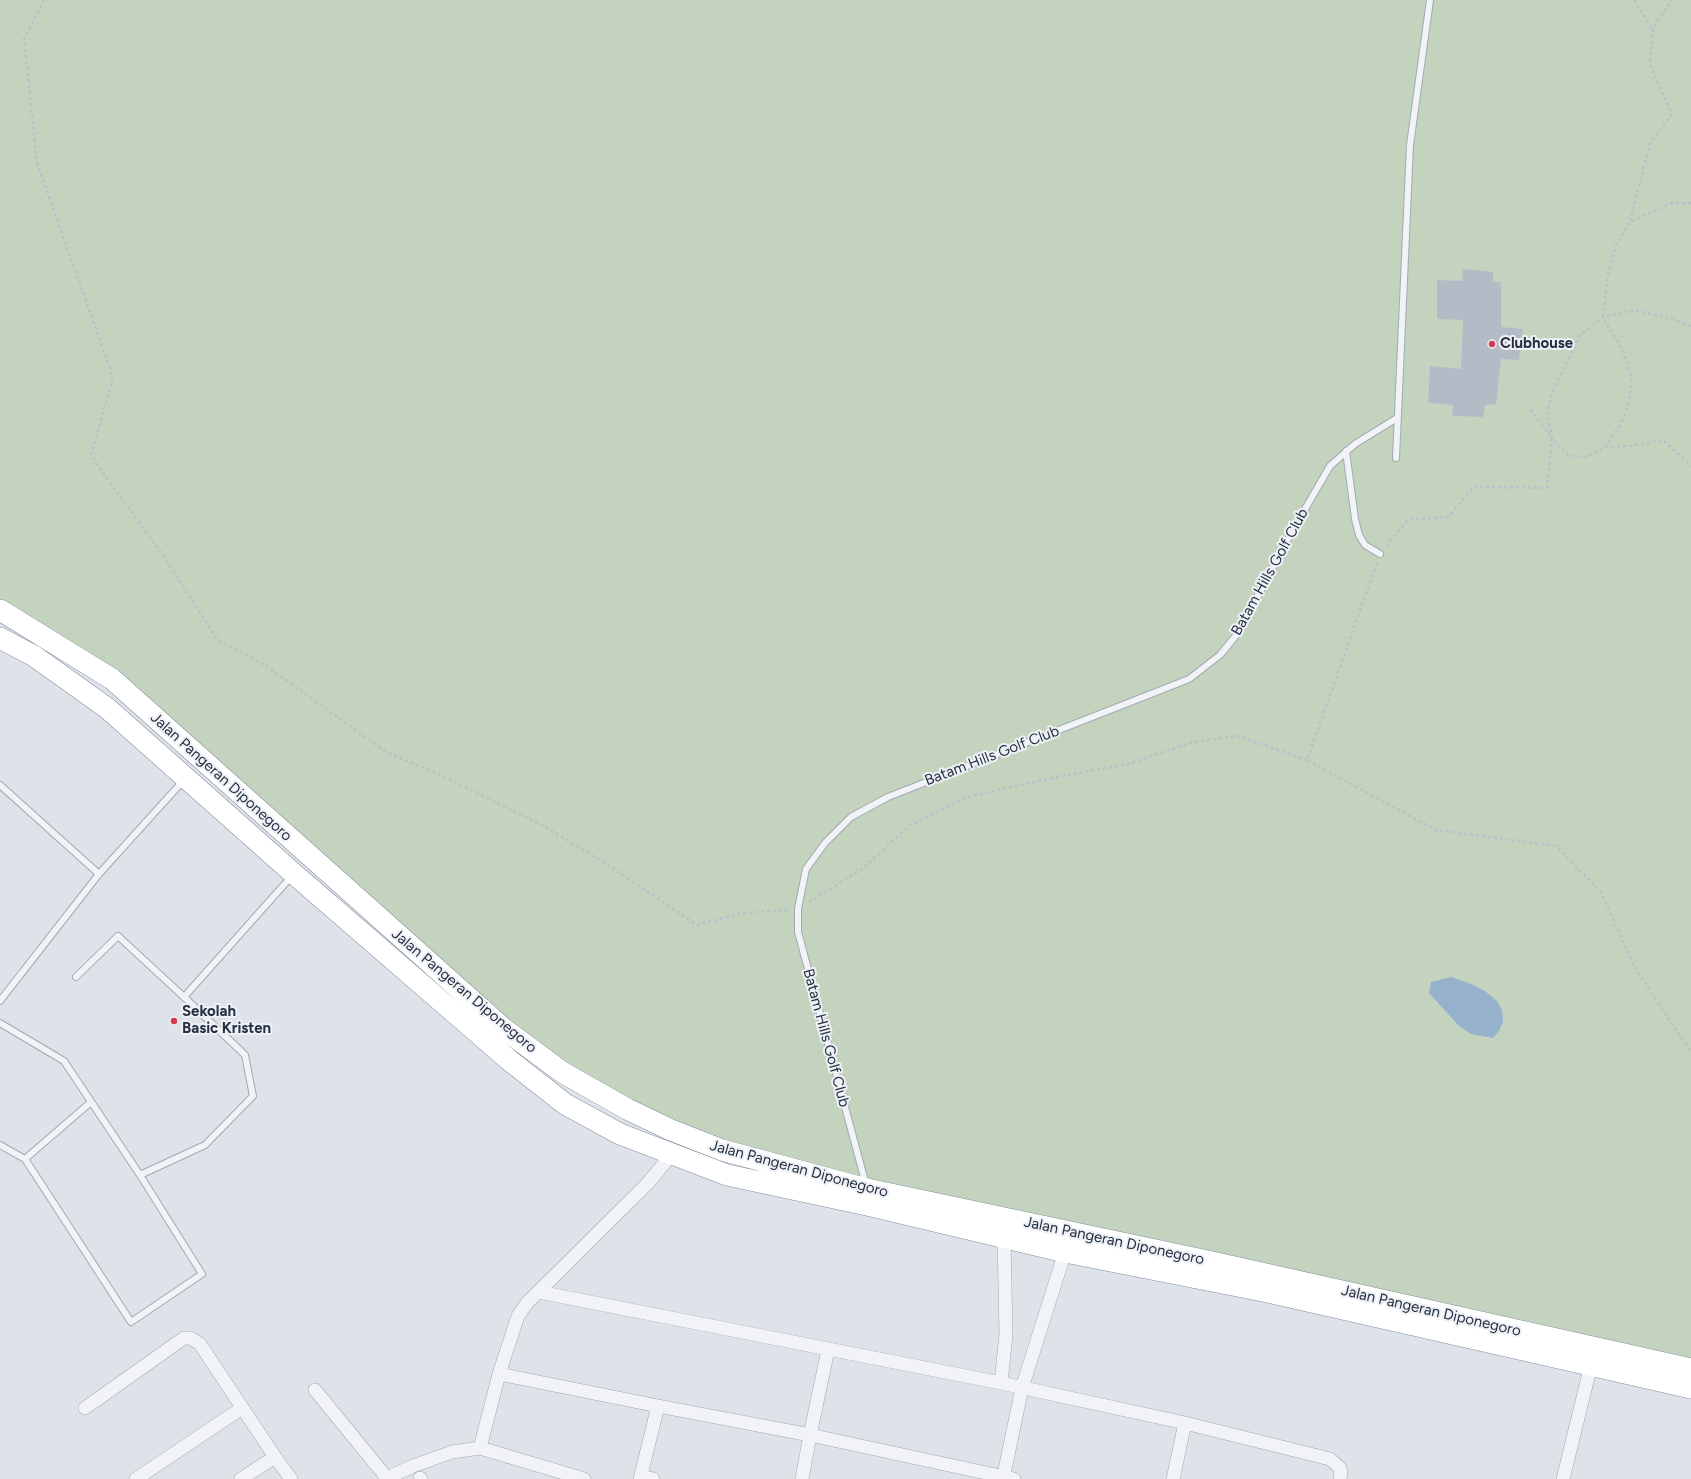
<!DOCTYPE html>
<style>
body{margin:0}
canvas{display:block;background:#dee2e9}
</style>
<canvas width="1691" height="1479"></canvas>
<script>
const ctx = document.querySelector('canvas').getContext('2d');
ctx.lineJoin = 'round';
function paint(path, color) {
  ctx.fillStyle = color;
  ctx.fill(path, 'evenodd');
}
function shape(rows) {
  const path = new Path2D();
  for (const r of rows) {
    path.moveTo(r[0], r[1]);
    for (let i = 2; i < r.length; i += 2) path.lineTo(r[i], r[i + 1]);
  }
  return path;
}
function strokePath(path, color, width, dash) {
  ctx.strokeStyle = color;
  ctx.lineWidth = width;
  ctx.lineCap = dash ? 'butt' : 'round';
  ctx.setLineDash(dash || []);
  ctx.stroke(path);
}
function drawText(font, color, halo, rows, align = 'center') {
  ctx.font = font + ' Figtree,sans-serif';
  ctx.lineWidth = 4;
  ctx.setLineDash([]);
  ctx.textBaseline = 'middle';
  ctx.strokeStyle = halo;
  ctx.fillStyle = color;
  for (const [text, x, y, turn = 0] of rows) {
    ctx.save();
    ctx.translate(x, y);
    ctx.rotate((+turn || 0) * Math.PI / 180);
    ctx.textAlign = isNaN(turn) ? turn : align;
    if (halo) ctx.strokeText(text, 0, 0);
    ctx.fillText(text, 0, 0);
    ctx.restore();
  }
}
const green = shape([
 [0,0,1691,0,1691,1373,1029,1229,621,1115,127,700,0,619]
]);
const water = shape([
 [1451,977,1471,984,1485,991,1497,1001,1502,1010,1503,1022,1499,1031,1493,1038,1471,1034,1460,1027,1429,993,1431,982]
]);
const building = shape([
 [1463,269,1493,272,1493,282,1501,282,1501,327,1523,329,1519,360,1501,359,1496,404,1485,405,1483,417,1452,416,1453,405,1428,403,1430,366,1461,369,1463,320,1437,319,1437,280,1462,281]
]);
const path = shape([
 [44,0,24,39,37,163,113,377,91,456,160,551,218,640,266,666,386,752,441,775,546,827,617,871,697,925,743,913,788,910],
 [1634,0,1652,28],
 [1691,203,1672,203,1630,222,1616,245,1607,280,1603,317,1622,349,1632,378,1629,402,1621,424,1605,447,1587,457,1569,456,1552,438,1547,412,1553,391,1580,335,1603,317,1635,310,1672,319,1691,326],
 [1630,221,1650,143,1672,114,1650,65,1653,28,1672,0],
 [1605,447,1629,446,1663,440,1691,466],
 [1386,546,1408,520,1448,517,1474,487,1547,488,1552,438,1528,406],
 [1377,563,1307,760,1436,830,1556,846,1601,892,1635,968,1691,1052],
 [809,902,862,869,909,826,967,797,1057,777,1128,764,1194,742,1238,736,1307,760]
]);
const service = shape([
 [1346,451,1355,519,1359,535,1365,545,1380,554],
 [1396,458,1410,145,1430,0],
 [0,785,99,874,183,781],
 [76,977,118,936,184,997,291,877],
 [0,1001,99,874],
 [0,1023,64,1061,140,1175,202,1274,131,1322,25,1159,0,1145],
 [25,1159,91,1102],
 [140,1175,205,1145,253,1096,245,1055,184,997],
 [866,1185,798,932,798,909,806,869,825,843,851,817,888,797,1189,679,1220,655,1238,633,1290,535,1330,466,1355,444,1397,418]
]);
const minor = shape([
 [539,1292,1001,1383,1185,1423,1330,1459,1340,1468,1341,1472,1340,1479],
 [499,1374,658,1406,810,1435,1014,1479],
 [1001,1383,1006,1334,1004,1237],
 [315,1390,387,1478],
 [85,1408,184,1338,190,1338,200,1344,275,1457],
 [480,1448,499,1374,518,1316,527,1303,648,1183,672,1154],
 [641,1476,653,1479],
 [420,1478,421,1479],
 [136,1479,242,1408],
 [241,1479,275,1457,291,1479],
 [385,1479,413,1466,452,1452,480,1448,584,1479],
 [640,1479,658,1406],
 [802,1479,810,1435,828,1350],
 [1003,1479,1022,1388,1065,1252],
 [1173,1479,1185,1423],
 [1563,1479,1591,1365]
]);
const trunk = shape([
 [0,610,112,679,504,1029,562,1072,627,1109,671,1130,722,1150,867,1189,1212,1262,1691,1369],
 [0,638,34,656,107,708,294,874,509,1060,565,1104,620,1134,727,1175,867,1205,1065,1252,1268,1292,1691,1388]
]);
const markers = [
 [1492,344,4,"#d93852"],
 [174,1021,4,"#d93852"]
];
const poiNames = [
 ["Clubhouse",1500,344],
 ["Sekolah",182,1012],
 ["Basic Kristen",182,1029]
];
const streetNames = [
 ["Batam Hills Golf Club",1270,572,-61],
 ["Batam Hills Golf Club",992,756,-21],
 ["Jalan Pangeran Diponegoro",221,777,42],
 ["Jalan Pangeran Diponegoro",464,991,40],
 ["Batam Hills Golf Club",826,1038,75],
 ["Jalan Pangeran Diponegoro",799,1169,15],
 ["Jalan Pangeran Diponegoro",1114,1241,12],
 ["Jalan Pangeran Diponegoro",1431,1311,13]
];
paint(green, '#c4d3be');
paint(water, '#96b1cc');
paint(building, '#b5bbc6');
strokePath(service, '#a3a9b3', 8);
strokePath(minor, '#a3a9b3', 14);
strokePath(trunk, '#8490a1', 22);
strokePath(path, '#bcc0c8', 2.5, [3, 3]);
strokePath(service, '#f1f3f7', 6);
strokePath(minor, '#f1f3f7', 13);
strokePath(trunk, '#fff', 21);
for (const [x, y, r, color] of markers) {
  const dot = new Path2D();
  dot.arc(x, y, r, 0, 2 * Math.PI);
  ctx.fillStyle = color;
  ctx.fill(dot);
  strokePath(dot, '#eef1f6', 1.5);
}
drawText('bold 15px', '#263041', '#eef1f6', poiNames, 'left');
drawText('15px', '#263041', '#eef1f6', streetNames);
</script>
